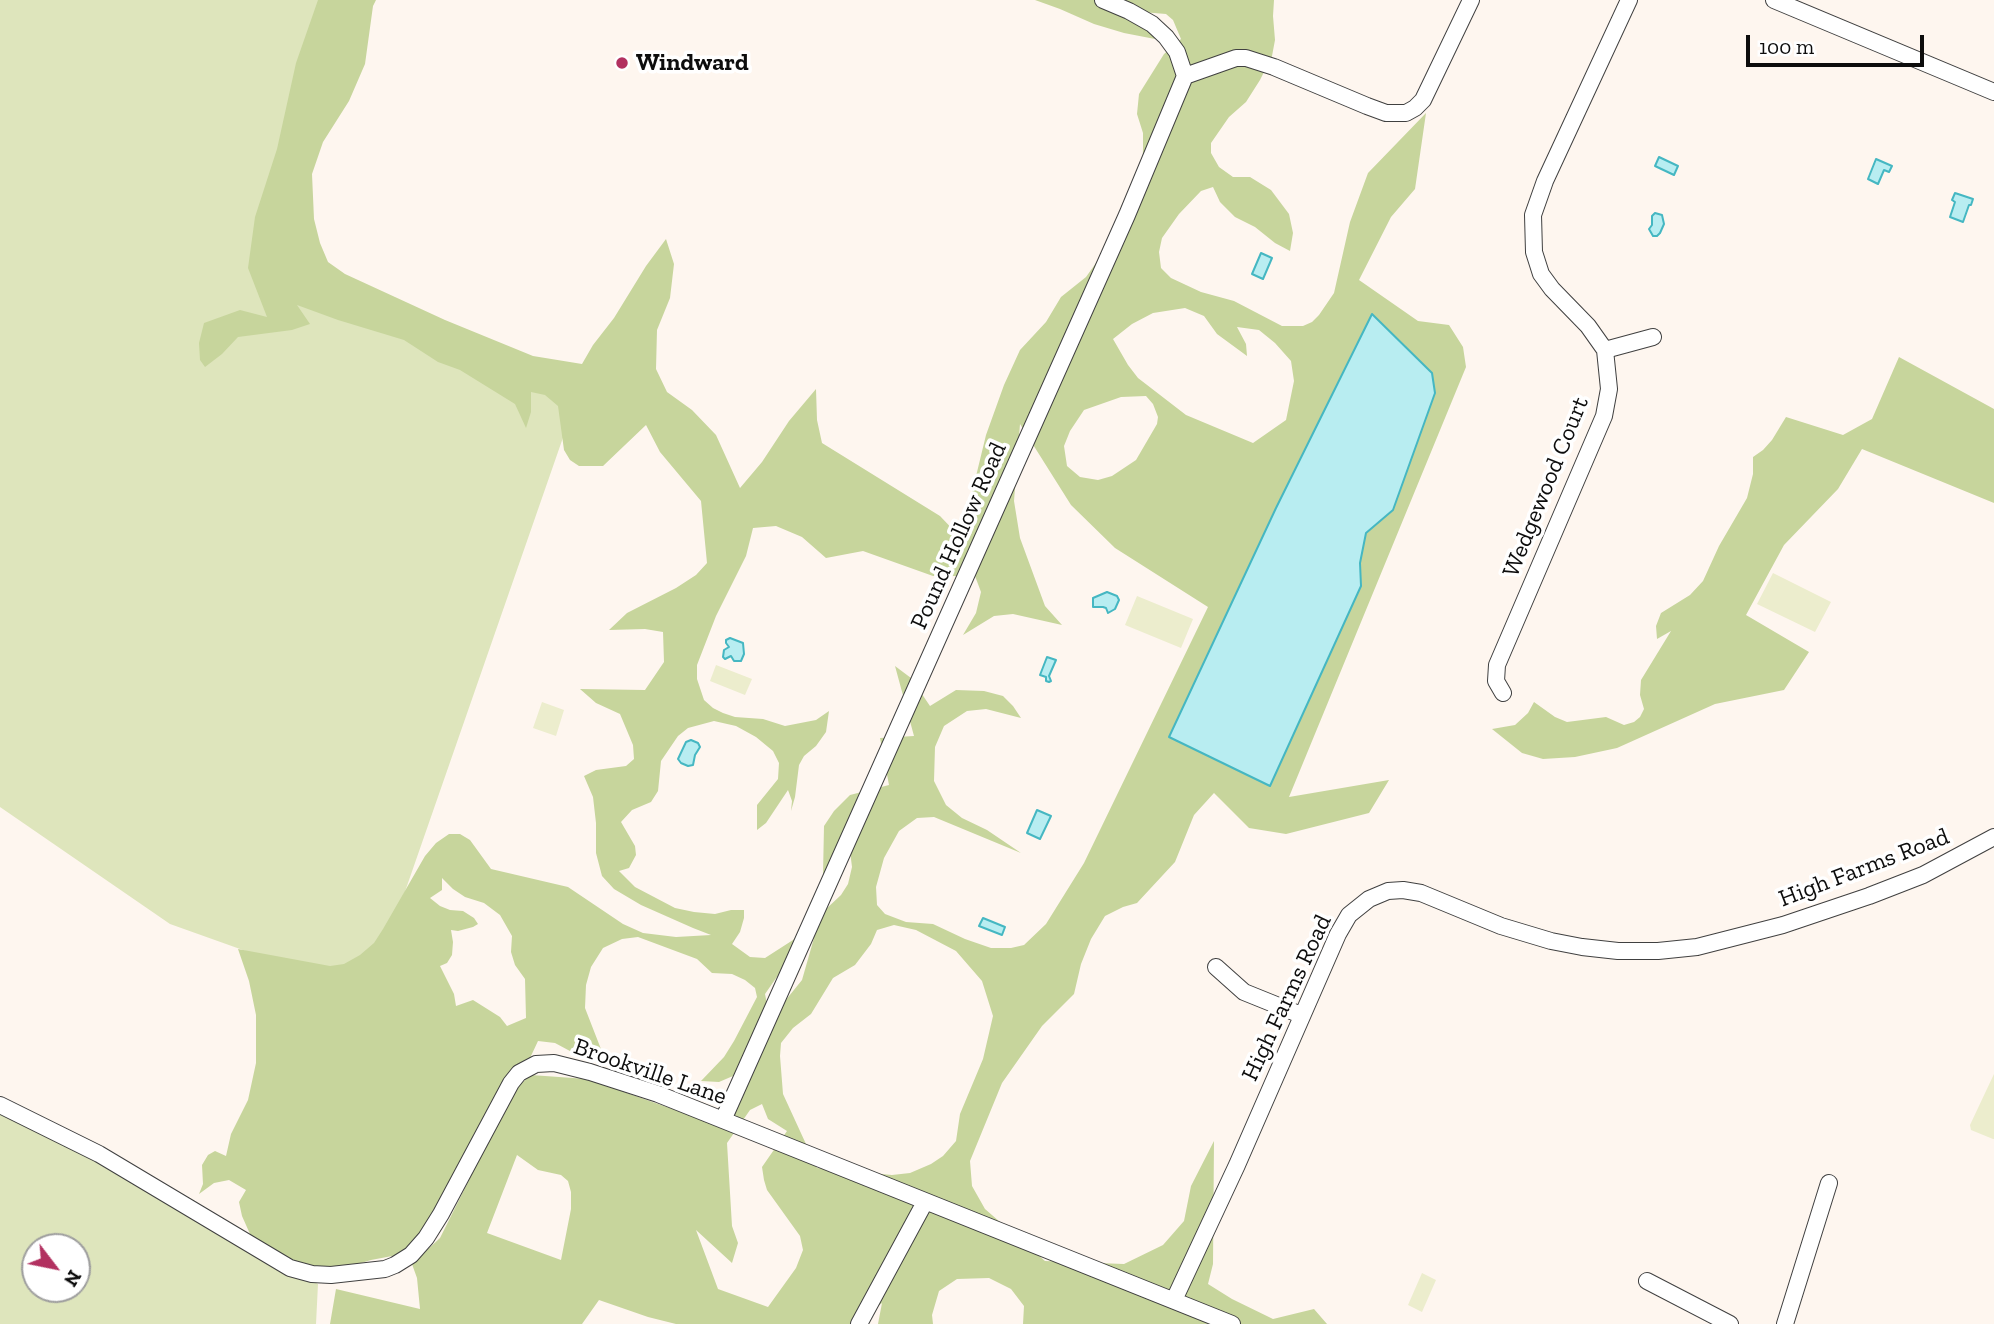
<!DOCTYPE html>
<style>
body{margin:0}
#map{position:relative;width:1994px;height:1324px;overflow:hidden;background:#fef6ef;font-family:"Zilla Slab",serif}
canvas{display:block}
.north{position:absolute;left:21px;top:1233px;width:70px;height:70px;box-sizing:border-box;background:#fff;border:2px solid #9e9e9e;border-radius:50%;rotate:122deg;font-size:19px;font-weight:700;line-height:28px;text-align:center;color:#0d0d0d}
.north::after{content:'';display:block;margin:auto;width:24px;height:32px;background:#b23160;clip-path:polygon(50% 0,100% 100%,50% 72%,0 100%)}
.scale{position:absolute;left:1746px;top:35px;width:178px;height:32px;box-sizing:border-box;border:4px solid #0d0d0d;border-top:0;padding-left:9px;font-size:21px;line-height:24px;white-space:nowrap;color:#0d0d0d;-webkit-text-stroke:5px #fff;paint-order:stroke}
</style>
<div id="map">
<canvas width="1994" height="1324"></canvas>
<div class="north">N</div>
<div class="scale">100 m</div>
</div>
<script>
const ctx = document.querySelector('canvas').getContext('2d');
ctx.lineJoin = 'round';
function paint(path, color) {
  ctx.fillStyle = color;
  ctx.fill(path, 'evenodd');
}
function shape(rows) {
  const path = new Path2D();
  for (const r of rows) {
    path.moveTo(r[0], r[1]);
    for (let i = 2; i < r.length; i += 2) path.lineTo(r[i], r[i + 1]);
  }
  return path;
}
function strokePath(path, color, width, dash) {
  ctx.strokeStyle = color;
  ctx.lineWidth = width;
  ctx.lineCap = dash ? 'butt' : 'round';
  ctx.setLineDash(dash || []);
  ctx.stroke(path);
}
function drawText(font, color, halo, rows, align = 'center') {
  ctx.font = font + ' "Zilla Slab",serif';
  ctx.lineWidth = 7;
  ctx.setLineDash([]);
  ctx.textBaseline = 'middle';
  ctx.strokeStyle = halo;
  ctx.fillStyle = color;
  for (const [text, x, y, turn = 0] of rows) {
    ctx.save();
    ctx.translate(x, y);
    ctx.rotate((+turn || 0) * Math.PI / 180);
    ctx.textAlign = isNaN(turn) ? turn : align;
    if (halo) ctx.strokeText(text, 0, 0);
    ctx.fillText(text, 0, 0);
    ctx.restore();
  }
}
const green = shape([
 [0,0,349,0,271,272,582,383,369,995,170,924,0,807],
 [0,1106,318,1284,316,1324,0,1324],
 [35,1247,77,1247,77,1289,35,1289]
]);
const forest = shape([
 [318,0,376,0,373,6,365,64,349,101,323,142,312,174,314,219,320,243,328,262,345,274,445,320,533,356,582,364,593,345,614,318,646,266,666,239,674,264,670,298,657,330,656,369,667,392,692,410,716,435,740,488,762,462,789,421,816,389,817,420,822,443,940,516,961,538,986,435,1004,385,1020,350,1046,322,1061,297,1086,277,1142,198,1143,147,1143,133,1137,114,1139,94,1164,54,1181,39,1173,20,1166,14,1142,12,1155,39,1124,33,1094,24,1060,9,1035,0,1274,0,1273,16,1275,40,1272,56,1260,80,1246,102,1229,117,1211,143,1211,153,1219,167,1233,177,1250,177,1271,190,1289,214,1293,233,1290,251,1275,243,1255,227,1235,217,1220,202,1213,187,1201,191,1179,214,1162,238,1159,252,1161,268,1171,278,1201,292,1234,301,1282,326,1303,326,1312,322,1319,315,1334,293,1350,222,1368,173,1426,113,1415,189,1391,217,1359,280,1418,321,1449,325,1463,347,1466,367,1289,797,1389,780,1369,813,1286,834,1249,828,1214,793,1194,815,1175,862,1137,903,1123,907,1105,916,1091,939,1081,964,1074,994,1042,1026,1002,1083,970,1161,972,1186,985,1209,1045,1261,1124,1264,1163,1245,1184,1221,1191,1186,1214,1141,1213,1264,1208,1284,1232,1299,1273,1319,1314,1309,1327,1324,1023,1324,1024,1306,1011,1289,989,1278,957,1279,939,1291,932,1315,933,1324,878,1324,882,1303,855,1324,676,1324,648,1317,599,1300,582,1324,330,1324,336,1289,420,1309,417,1278,408,1253,371,1260,335,1271,316,1269,264,1250,250,1234,242,1216,239,1202,246,1190,229,1180,214,1183,199,1194,203,1184,202,1165,208,1155,215,1151,226,1156,231,1134,248,1100,256,1063,256,1015,249,981,238,949,330,966,344,964,360,955,374,943,383,929,425,856,436,843,449,834,460,834,470,840,491,869,568,887,623,924,643,933,676,937,711,935,693,928,641,905,614,889,602,876,596,853,596,823,593,797,584,776,596,770,626,766,634,759,633,745,620,714,596,703,580,689,645,690,664,662,663,632,645,629,609,630,627,613,676,588,696,575,707,563,701,501,660,452,646,425,603,466,579,466,570,460,564,450,558,406,545,395,531,392,531,412,526,428,515,404,460,370,438,362,404,340,338,320,297,305,310,324,292,330,238,337,222,354,205,367,200,360,199,343,204,323,240,310,267,317,248,268,255,217,277,149,296,63],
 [1185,308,1204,316,1217,334,1247,356,1246,344,1237,327,1259,330,1275,343,1291,361,1294,381,1286,420,1253,443,1186,415,1138,378,1128,365,1113,339,1132,324,1153,313],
 [1435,392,1393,510,1366,533,1360,563,1361,586,1270,786,1169,737],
 [1146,396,1153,404,1158,417,1157,424,1136,460,1112,476,1098,480,1080,477,1067,466,1064,446,1070,431,1084,410,1121,397],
 [1020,424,1071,505,1115,548,1208,607,1084,863,1046,924,1024,945,1011,948,991,948,965,939,933,924,906,922,885,914,877,905,876,887,884,858,899,831,917,818,934,817,1021,853,987,830,962,818,946,805,934,781,935,747,944,726,967,711,986,709,1021,718,1013,706,1003,696,984,691,956,690,930,706,911,678,895,666,914,736,880,738,889,785,850,795,834,811,824,826,823,875,850,851,852,867,848,884,841,895,793,940,765,958,750,957,732,944,740,932,744,918,744,910,731,910,715,914,694,912,675,908,635,887,619,871,629,868,636,855,635,846,621,822,632,810,651,802,658,791,661,761,678,736,688,728,714,721,736,726,756,737,773,751,779,763,778,779,757,805,757,830,766,823,788,790,792,801,791,811,795,797,799,765,804,756,816,746,826,732,829,711,816,720,785,726,763,719,735,717,723,713,713,708,704,700,697,679,697,665,716,616,746,556,753,528,776,526,802,537,826,558,863,551,933,576,975,576,981,592,976,613,963,635,994,616,1013,614,1062,625,1045,606,1020,538,1014,501],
 [442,878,453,889,465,897,484,903,500,915,512,936,511,952,515,965,525,979,526,1018,507,1026,500,1017,473,1000,456,1006,454,994,440,966,447,963,452,955,453,942,451,930,458,931,473,927,478,924,474,918,463,911,450,910,440,906,430,898,442,890],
 [894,925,916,930,956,951,982,981,993,1016,983,1059,960,1114,956,1141,943,1156,931,1164,910,1173,892,1175,817,1168,783,1094,780,1056,781,1043,793,1028,811,1014,833,978,855,965,871,944,877,930],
 [638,937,697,959,712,973,732,974,745,980,755,988,757,997,734,1041,724,1057,701,1081,719,1082,733,1076,741,1100,721,1126,587,1079,531,1075,516,1088,538,1041,555,1043,583,1058,606,1062,585,1008,586,985,591,967,603,948,622,939],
 [814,938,802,980,785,1001,771,1024,765,994,781,971],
 [762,1104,768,1119,787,1131,762,1167,764,1180,767,1190,800,1236,803,1250,796,1268,768,1307,718,1289,696,1230,732,1263,738,1243,732,1226,727,1143,750,1110],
 [478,1155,469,1180,440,1238,426,1251],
 [517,1155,538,1170,561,1175,568,1181,571,1192,571,1209,561,1260,487,1233],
 [1899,357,1994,409,1994,503,1862,449,1838,489,1784,545,1746,615,1809,652,1784,690,1715,704,1617,748,1575,757,1543,759,1522,753,1492,729,1515,725,1528,713,1534,702,1555,717,1567,722,1606,717,1624,725,1634,722,1640,717,1644,709,1640,695,1641,680,1671,631,1657,639,1656,626,1661,613,1690,595,1703,581,1719,546,1747,498,1753,474,1753,457,1763,450,1772,440,1786,417,1843,435,1872,419]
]);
const pitch = shape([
 [1773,573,1831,602,1815,632,1757,604],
 [1137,596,1193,619,1181,648,1125,625],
 [716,665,752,679,745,695,710,681],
 [542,702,564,710,556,736,533,728],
 [1994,1074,1994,1139,1993,1139,1971,1130,1970,1125],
 [1422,1273,1436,1280,1422,1312,1408,1305]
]);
const water = shape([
 [1659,157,1678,166,1674,175,1655,166,1659,157],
 [1876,159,1892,166,1889,172,1884,170,1878,184,1868,179,1876,159],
 [1955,193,1973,199,1971,205,1969,205,1963,222,1950,217,1955,202,1952,200,1955,193],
 [1655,213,1662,215,1664,224,1660,233,1657,236,1653,236,1649,229,1652,225,1652,216,1655,213],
 [1261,253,1272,258,1263,279,1252,274,1261,253],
 [1372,314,1432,373,1435,393,1393,510,1366,533,1360,563,1361,586,1270,786,1169,737,1276,508,1372,314],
 [1107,592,1117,596,1119,600,1115,609,1108,613,1106,608,1103,607,1093,607,1093,598,1107,592],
 [730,638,743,643,744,654,741,661,734,661,731,656,725,659,723,657,724,650,729,647,726,643,726,640,730,638],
 [1047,657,1056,660,1049,676,1051,681,1049,682,1046,681,1046,677,1040,675,1047,657],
 [691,740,698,743,700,747,695,755,693,765,688,766,681,763,678,759,686,742,691,740],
 [1037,810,1051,816,1040,839,1027,833,1037,810],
 [983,918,1005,927,1002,935,979,926,983,918]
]);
const minor = shape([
 [1774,0,1994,92],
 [1185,76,1236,58,1246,58,1274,67,1367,106,1386,113,1406,113,1415,108,1423,100,1471,0],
 [1605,350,1653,337],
 [1503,693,1496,681,1497,665,1604,416,1609,389,1605,350,1588,326,1552,289,1541,274,1534,252,1533,215,1545,181,1629,0],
 [1216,967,1244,992,1301,1015],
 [0,1105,99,1154,290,1268,312,1274,331,1275,385,1269,395,1265,411,1255,426,1238,441,1214,511,1083,519,1073,536,1064,554,1063,590,1072,658,1094,1232,1324],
 [723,1120,1127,215,1185,76,1177,52,1166,37,1152,24,1129,11,1103,0],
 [1647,1281,1730,1324],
 [1174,1300,1237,1165,1338,934,1349,915,1369,899,1388,891,1403,890,1421,893,1501,926,1551,941,1582,947,1618,951,1658,951,1697,947,1783,925,1869,896,1923,875,1994,837],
 [859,1324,925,1202],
 [1785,1324,1829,1183]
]);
const markers = [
 [622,63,7,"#b23160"]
];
const poiNames = [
 ["Windward",636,63]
];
const streetNames = [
 ["Wedgewood Court",1546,487,-68],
 ["Pound Hollow Road",959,536,-66],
 ["High Farms Road",1864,868,-21],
 ["High Farms Road",1287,998,-65],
 ["Brookville Lane",650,1072,19]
];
paint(green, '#dee5bc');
paint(forest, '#c7d59c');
paint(pitch, '#ecedcd');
paint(water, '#b8edf1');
strokePath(water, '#45b7c2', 2);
strokePath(minor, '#404040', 18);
strokePath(minor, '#fff', 16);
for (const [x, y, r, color] of markers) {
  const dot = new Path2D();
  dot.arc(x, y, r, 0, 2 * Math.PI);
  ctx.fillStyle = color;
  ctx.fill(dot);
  strokePath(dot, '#fff', 2.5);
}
drawText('bold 24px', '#0d0d0d', '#fff', poiNames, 'left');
drawText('24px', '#0d0d0d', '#fff', streetNames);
</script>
